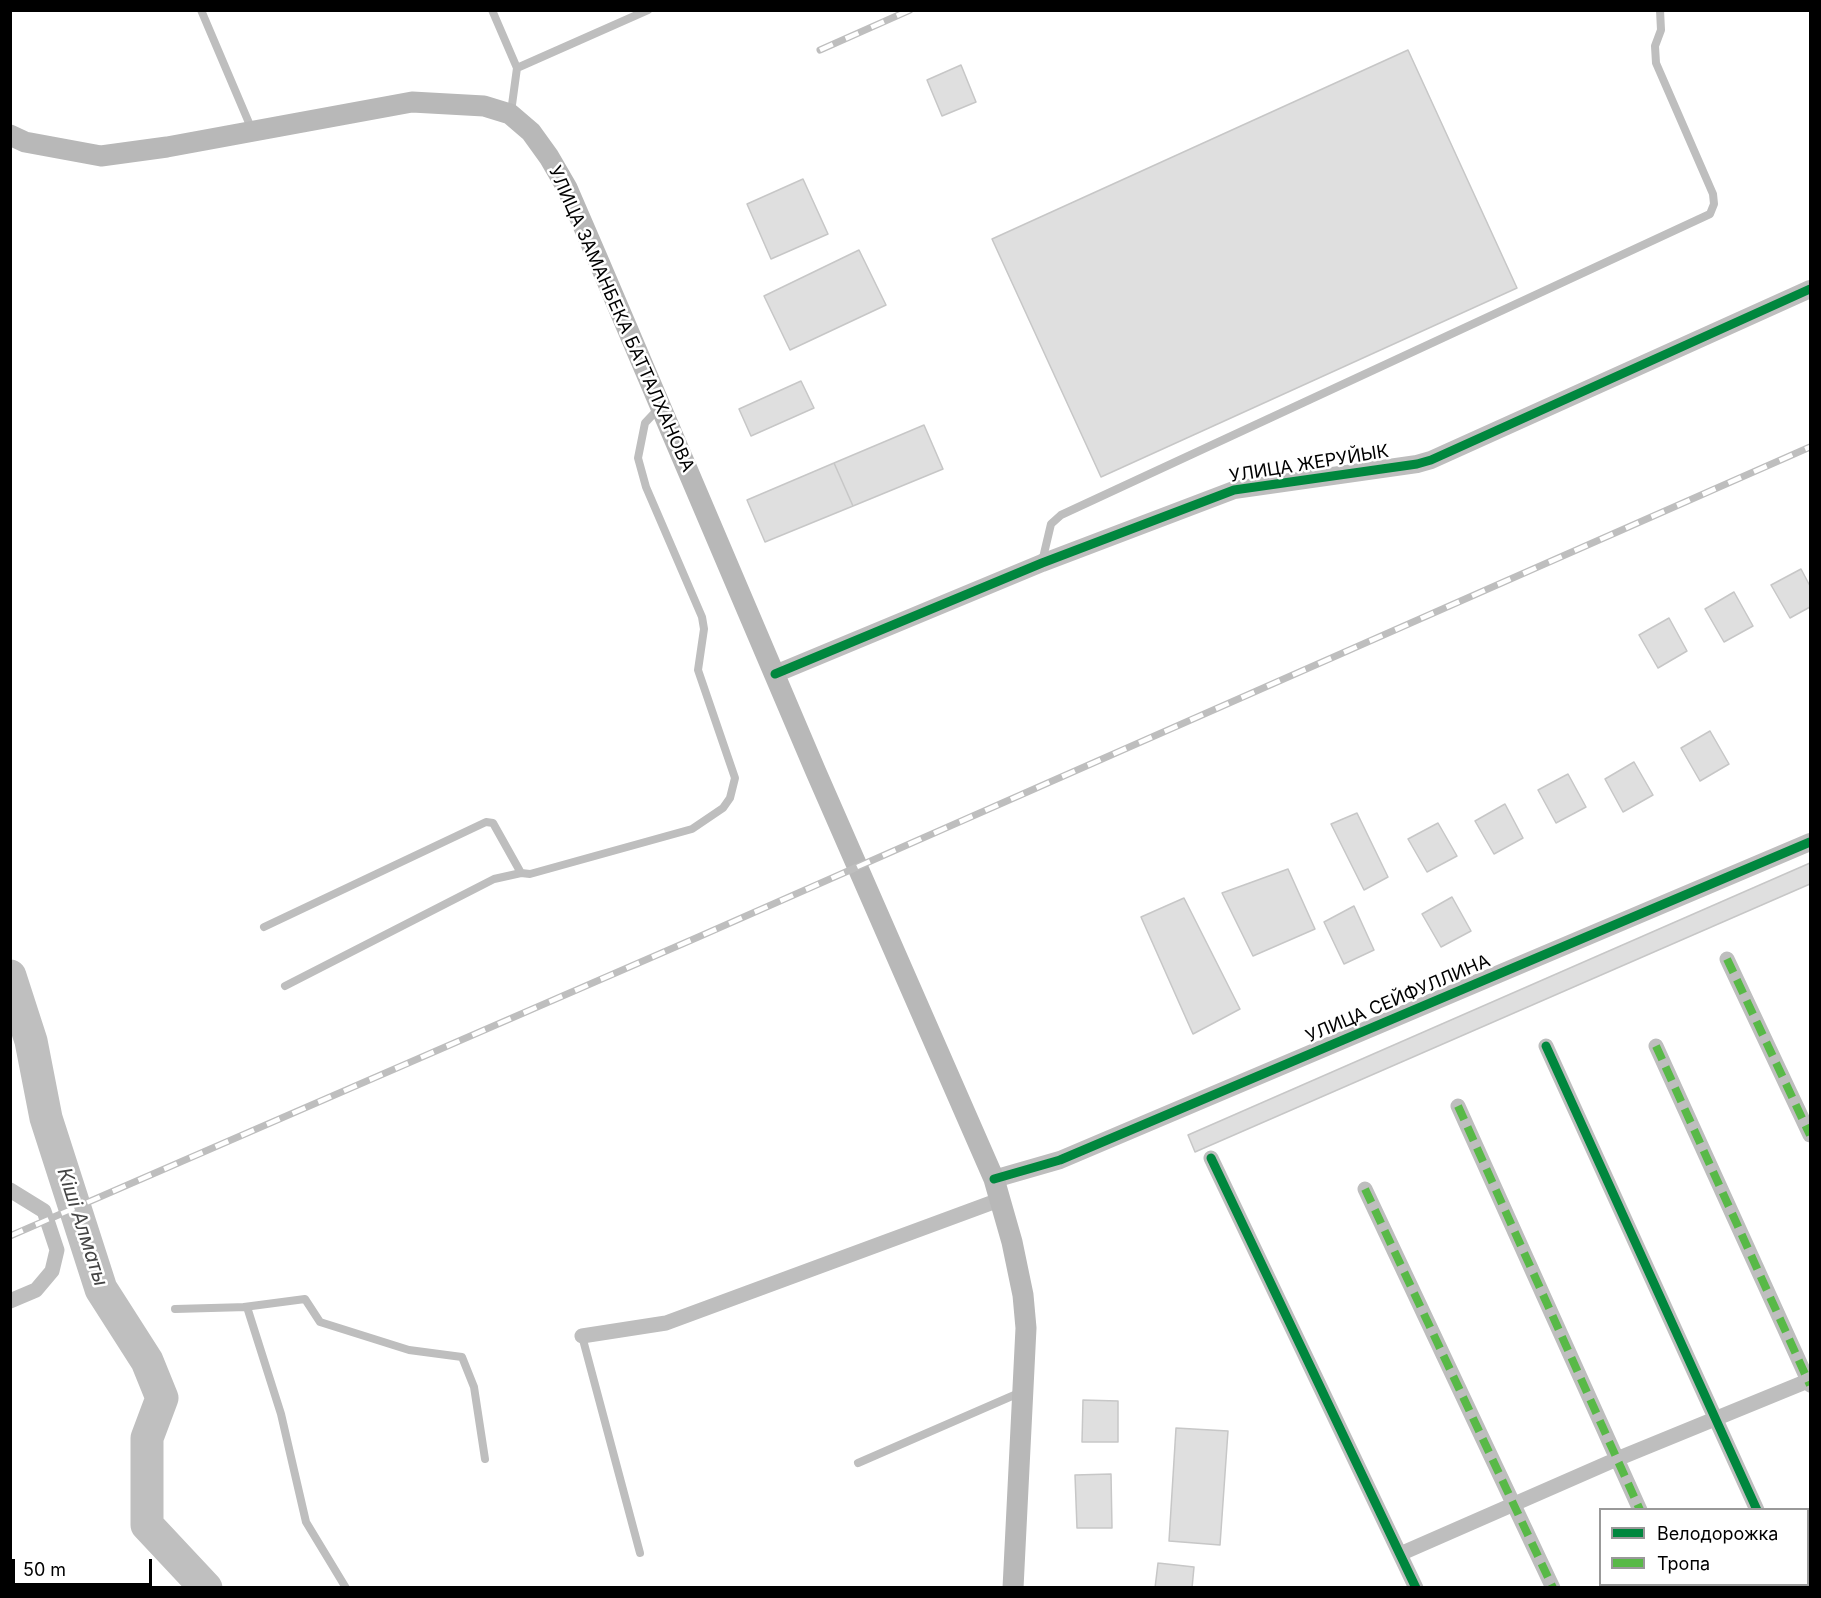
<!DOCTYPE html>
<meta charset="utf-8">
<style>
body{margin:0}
#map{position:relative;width:1821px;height:1598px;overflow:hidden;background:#fff;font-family:Inter,sans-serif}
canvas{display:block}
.frame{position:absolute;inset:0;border:12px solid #000;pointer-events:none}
.legend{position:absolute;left:1599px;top:1508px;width:210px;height:78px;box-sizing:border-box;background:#fff;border:2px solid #999;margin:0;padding:8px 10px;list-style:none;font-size:18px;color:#000}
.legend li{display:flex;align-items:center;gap:12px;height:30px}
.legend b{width:30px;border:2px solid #999}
.scale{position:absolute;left:12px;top:1559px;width:140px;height:27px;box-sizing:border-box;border:3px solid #000;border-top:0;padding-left:8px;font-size:18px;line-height:21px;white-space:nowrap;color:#000;-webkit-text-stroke:4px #fff;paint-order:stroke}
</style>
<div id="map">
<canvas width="1821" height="1598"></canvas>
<div class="frame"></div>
<ul class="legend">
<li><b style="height:8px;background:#00873e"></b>Велодорожка</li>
<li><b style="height:8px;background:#58b947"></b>Тропа</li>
</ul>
<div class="scale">50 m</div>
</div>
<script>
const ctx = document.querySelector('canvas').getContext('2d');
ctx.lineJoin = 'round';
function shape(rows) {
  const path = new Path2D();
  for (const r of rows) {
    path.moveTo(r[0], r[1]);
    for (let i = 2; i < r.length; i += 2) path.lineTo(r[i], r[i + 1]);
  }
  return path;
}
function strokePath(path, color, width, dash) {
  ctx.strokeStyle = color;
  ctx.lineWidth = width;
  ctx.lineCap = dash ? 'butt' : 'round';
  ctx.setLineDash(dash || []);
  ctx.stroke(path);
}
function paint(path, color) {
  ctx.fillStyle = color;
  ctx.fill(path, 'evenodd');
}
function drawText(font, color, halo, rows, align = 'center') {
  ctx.font = font + ' Inter,sans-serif';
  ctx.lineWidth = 5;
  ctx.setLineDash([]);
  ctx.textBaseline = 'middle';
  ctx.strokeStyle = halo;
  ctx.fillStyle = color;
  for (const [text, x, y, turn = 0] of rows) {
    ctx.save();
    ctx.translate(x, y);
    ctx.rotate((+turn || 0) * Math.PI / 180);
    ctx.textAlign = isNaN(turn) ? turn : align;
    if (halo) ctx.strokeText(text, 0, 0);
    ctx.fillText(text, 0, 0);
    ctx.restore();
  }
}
const river = shape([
 [10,976,31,1041,46,1118,101,1289,147,1361,162,1398,147,1438,147,1525,206,1588]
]);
const building = shape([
 [1408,50,1517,288,1101,477,992,239,1408,50],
 [961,65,976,102,942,116,927,80,961,65],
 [803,179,828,234,771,259,747,204,803,179],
 [859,250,886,305,790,350,764,296,859,250],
 [801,381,814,408,751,436,739,409,801,381],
 [924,425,943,469,853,506,834,463,924,425],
 [834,463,853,506,765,542,747,500,834,463],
 [1801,569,1810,586,1810,607,1790,618,1771,585,1801,569],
 [1734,592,1753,626,1724,642,1705,609,1734,592],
 [1669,618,1687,651,1658,668,1639,635,1669,618],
 [1710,731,1729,764,1700,781,1681,748,1710,731],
 [1634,762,1653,795,1623,812,1605,779,1634,762],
 [1568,774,1586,807,1556,823,1538,790,1568,774],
 [1505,804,1523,838,1494,854,1475,821,1505,804],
 [1357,813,1388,877,1364,890,1331,824,1357,813],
 [1438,823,1457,856,1427,872,1408,839,1438,823],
 [1810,863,1810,884,1195,1152,1188,1135,1810,863],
 [1288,869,1315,929,1253,956,1222,893,1288,869],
 [1452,897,1471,931,1441,947,1422,914,1452,897],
 [1184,898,1240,1009,1193,1034,1141,917,1184,898],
 [1354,906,1374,950,1344,964,1324,922,1354,906],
 [1083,1400,1118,1401,1118,1442,1082,1442,1083,1400],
 [1176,1428,1228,1431,1220,1545,1169,1541,1176,1428],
 [1111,1474,1112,1528,1077,1528,1075,1475,1111,1474],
 [1158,1563,1194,1567,1192,1588,1155,1588,1158,1563]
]);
const service = shape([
 [201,10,252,130],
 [492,10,517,68,511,112],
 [517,68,648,10],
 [1042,562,1051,524,1061,515,1710,214,1714,204,1713,194,1656,63,1655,46,1661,30,1660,10],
 [264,927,486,822,493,823,521,873],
 [285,986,494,879,521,873,530,874,692,829,723,808,730,798,735,778,698,670,704,629,702,617,646,487,638,458,645,423,660,407],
 [244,1307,305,1299,320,1322,409,1350,462,1357,474,1387,485,1459],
 [175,1309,247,1307,281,1414,306,1522,346,1588],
 [582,1336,640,1553],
 [858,1463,1019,1393]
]);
const minor = shape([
 [1727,959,1810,1135],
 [1546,1046,1757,1510],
 [1656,1046,1810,1385],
 [1458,1106,1640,1510],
 [1211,1158,1416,1588],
 [1365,1189,1553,1588],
 [10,1190,44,1211,57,1250,52,1271,36,1290,10,1301],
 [582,1336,666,1323,999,1200],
 [1400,1554,1617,1459,1810,1380],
 [1675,1584,1677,1588]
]);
const tertiary = shape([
 [775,674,1042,563,1234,490,1417,464,1431,460,1810,289],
 [994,1179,1060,1160,1810,842]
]);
const secondary = shape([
 [10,135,25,142,101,156,167,147,412,102,484,106,510,114,531,132,549,157,567,188,599,262,816,772,994,1179,1012,1242,1023,1295,1026,1328,1013,1588]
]);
const rail = shape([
 [820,50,910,10],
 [10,1236,696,938,1810,447]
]);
const quiet = shape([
 [1727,959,1810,1135],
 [1656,1046,1810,1385],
 [1458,1106,1640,1510],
 [1365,1189,1553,1588],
 [1675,1584,1677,1588]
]);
const cycleway = shape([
 [775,674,1042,563,1234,490,1417,464,1431,460,1810,289],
 [1546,1046,1757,1510],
 [1211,1158,1416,1588],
 [994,1179,1060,1160,1810,842]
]);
const streetNames = [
 ["УЛИЦА ЗАМАНБЕКА БАТТАЛХАНОВА",621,319,66],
 ["УЛИЦА ЖЕРУЙЫК",1309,464,-9],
 ["УЛИЦА СЕЙФУЛЛИНА",1398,999,-23]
];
const waterNames = [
 ["Кіші Алматы",82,1227,72]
];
strokePath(river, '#bfbfbf', 33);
paint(building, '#dfdfdf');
strokePath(building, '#c7c7c7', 1.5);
strokePath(service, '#bebebe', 8);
strokePath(minor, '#bebebe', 15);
strokePath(tertiary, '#bebebe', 18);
strokePath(secondary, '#b8b8b8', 21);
strokePath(rail, '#bebebe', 7);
strokePath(rail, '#fff', 4.5, [14]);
strokePath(quiet, '#58b947', 8, [15, 8]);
strokePath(cycleway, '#00873e', 9);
drawText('18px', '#000', '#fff', streetNames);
drawText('italic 20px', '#444', '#fff', waterNames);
</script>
